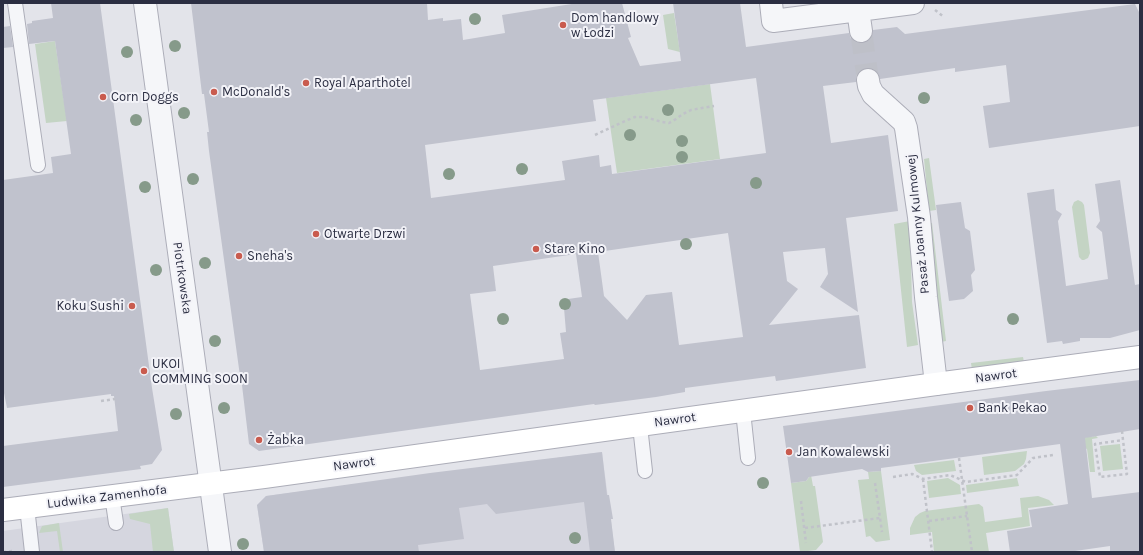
<!DOCTYPE html>
<meta charset="utf-8">
<style>
body{margin:0}
#map{position:relative;width:1143px;height:555px;overflow:hidden;background:#e3e4ea;font-family:Karla,sans-serif}
canvas{display:block}
.frame{position:absolute;inset:0;border:4px solid #2b2e42;pointer-events:none}
</style>
<div id="map">
<canvas width="1143" height="555"></canvas>
<div class="frame"></div>
</div>
<script>
const ctx = document.querySelector('canvas').getContext('2d');
ctx.lineJoin = 'round';
function paint(path, color) {
  ctx.fillStyle = color;
  ctx.fill(path, 'evenodd');
}
function shape(rows) {
  const path = new Path2D();
  for (const r of rows) {
    path.moveTo(r[0], r[1]);
    for (let i = 2; i < r.length; i += 2) path.lineTo(r[i], r[i + 1]);
  }
  return path;
}
function strokePath(path, color, width, dash) {
  ctx.strokeStyle = color;
  ctx.lineWidth = width;
  ctx.lineCap = dash ? 'butt' : 'round';
  ctx.setLineDash(dash || []);
  ctx.stroke(path);
}
function drawText(font, color, halo, rows, align = 'center') {
  ctx.font = font + ' Karla,sans-serif';
  ctx.lineWidth = 4;
  ctx.setLineDash([]);
  ctx.textBaseline = 'middle';
  ctx.strokeStyle = halo;
  ctx.fillStyle = color;
  for (const [text, x, y, turn = 0] of rows) {
    ctx.save();
    ctx.translate(x, y);
    ctx.rotate((+turn || 0) * Math.PI / 180);
    ctx.textAlign = isNaN(turn) ? turn : align;
    if (halo) ctx.strokeText(text, 0, 0);
    ctx.fillText(text, 0, 0);
    ctx.restore();
  }
}
const built = shape([
 [602,452,615,552,264,552,257,505,266,496],
 [168,508,174,552,3,552,3,531]
]);
const green = shape([
 [674,13,680,52,668,49,663,15],
 [55,41,67,121,46,123,35,44],
 [710,84,720,159,617,173,606,98],
 [929,158,936,210,929,211,924,159],
 [1078,200,1082,202,1084,205,1090,253,1088,258,1084,260,1082,260,1079,257,1072,207,1074,202],
 [910,221,912,302,918,345,907,347,894,224],
 [930,223,932,223,946,341,941,342],
 [1023,357,1024,362,972,370,971,363],
 [1096,436,1098,438,1092,439,1095,472,1090,472,1087,449,1077,445,1079,438],
 [1120,444,1123,469,1103,471,1100,446],
 [1027,451,1026,459,1024,464,1015,471,984,475,982,457],
 [954,460,956,471,922,475,916,471,914,465],
 [881,471,890,540,876,542,870,536,866,537,858,480,869,479,868,472],
 [811,475,813,486,815,486,823,542,816,550,800,552,791,483,806,481],
 [948,478,960,485,961,494,929,498,927,481],
 [1017,478,1019,486,967,493,966,485],
 [1038,496,1049,500,1054,505,1028,508,1030,526,986,533,989,552,934,552,932,532,910,535,910,528,915,517,920,513,925,511,979,504,983,507,985,522,1022,517,1020,498],
 [168,508,174,552,153,552,150,524,130,519,129,514],
 [59,523,63,552,60,552,57,531,39,533,42,526]
]);
const building = shape([
 [51,3,100,3,152,388,162,450,152,464,140,466,141,469,3,487,3,446,118,431,114,396,111,396,111,394,7,408,3,388,3,180,53,173,51,157,71,154,55,41,29,44,27,24,32,23,32,21,53,18],
 [191,3,427,3,428,20,443,18,443,21,461,19,463,40,505,33,502,15,578,3,622,3,631,37,628,38,640,66,681,61,673,3,740,3,746,47,849,33,851,39,857,43,862,43,869,41,872,36,873,30,897,27,905,34,1135,4,1140,14,1140,126,989,148,983,106,1010,102,1006,65,955,72,955,68,880,79,877,72,872,68,866,68,860,70,856,75,856,82,823,86,831,143,888,135,898,211,846,218,858,312,820,287,828,274,825,248,783,252,787,281,798,289,769,325,859,315,866,368,776,381,775,376,685,388,685,392,656,397,595,405,594,404,259,451,249,444,241,377,240,376,209,151,207,132,209,132,204,94,202,94],
 [756,78,766,153,612,174,611,165,600,167,599,155,562,161,565,180,431,198,425,145,596,121,593,100],
 [728,233,743,337,679,345,672,292,646,295,627,320,604,296,598,252],
 [576,254,582,297,568,299,569,308,564,308,566,332,560,333,564,359,480,370,470,294,496,291,493,266],
 [10,26,13,47,3,48,3,27],
 [1120,180,1135,285,1140,284,1140,330,1110,338,1080,338,1080,341,1063,344,1062,341,1047,343,1027,193,1054,189,1056,210,1062,214,1058,221,1066,286,1108,279,1102,232,1096,227,1100,221,1095,184],
 [961,202,965,228,970,231,975,270,971,275,973,291,964,299,949,301,936,205],
 [1140,380,1140,429,1085,438,1092,498,1140,492,1140,552,1110,552,1110,546,1068,552,1010,552,1007,531,1032,527,1029,510,1068,504,1060,444,881,468,881,471,868,472,862,469,809,477,806,481,791,483,783,426,1046,391],
 [602,452,607,495,609,495,613,519,611,519,615,552,590,552,584,502,496,514,487,504,459,508,464,539,418,545,419,552,264,552,257,505,266,496,430,473]
]);
const streetTunnel = shape([
 [861,31,868,80]
]);
const path = shape([
 [935,10,944,17],
 [595,135,625,121,635,117,645,117,662,122,669,123,676,119,683,114,691,110,714,106],
 [101,401,115,399],
 [1122,431,1123,440,1127,474,1100,477,1095,444,1123,440],
 [959,458,972,552],
 [893,477,912,474,923,479,950,475,966,482,1017,475,1033,458,1053,455],
 [923,479,932,552],
 [875,483,882,532],
 [801,501,806,543],
 [929,521,967,516],
 [805,528,880,518],
 [3,552,13,551]
]);
const lane = shape([
 [15,3,38,165],
 [743,411,748,458],
 [640,426,645,471],
 [112,496,116,523],
 [27,507,32,552]
]);
const street = shape([
 [145,3,220,552],
 [771,3,773,21,913,3],
 [858,10,861,31],
 [868,80,869,86,873,94,904,122,906,128,919,217,926,297,936,384]
]);
const secondary = shape([
 [3,510,264,477,936,384,1140,357]
]);
const trees = [
 [475,19],
 [175,46],
 [127,52],
 [924,98],
 [668,110],
 [184,113],
 [136,120],
 [630,135],
 [682,141],
 [682,157],
 [522,169],
 [449,174],
 [193,179],
 [756,183],
 [145,187],
 [686,244],
 [205,263],
 [156,270],
 [565,304],
 [503,319],
 [1013,319],
 [215,341],
 [224,408],
 [176,414],
 [763,483],
 [575,538],
 [243,544]
];
const markers = [
 [563,25,4,"#c95b4e"],
 [306,83,4,"#c95b4e"],
 [214,92,4,"#c95b4e"],
 [103,97,4,"#c95b4e"],
 [316,234,4,"#c95b4e"],
 [536,249,4,"#c95b4e"],
 [239,256,4,"#c95b4e"],
 [132,306,4,"#c95b4e"],
 [144,371,4,"#c95b4e"],
 [970,408,4,"#c95b4e"],
 [259,440,4,"#c95b4e"],
 [789,452,4,"#c95b4e"]
];
const poiNames = [
 ["Dom handlowy",571,18],
 ["w Łodzi",571,33],
 ["Royal Aparthotel",314,83],
 ["McDonald's",222,92],
 ["Corn Doggs",111,97],
 ["Otwarte Drzwi",324,234],
 ["Stare Kino",544,249],
 ["Sneha's",247,256],
 ["Koku Sushi",124,306,"right"],
 ["UKOI",152,364],
 ["COMMING SOON",152,379],
 ["Bank Pekao",978,408],
 ["Żabka",267,440],
 ["Jan Kowalewski",797,452]
];
const streetNames = [
 ["Pasaż Joanny Kulmowej",918,224,-96],
 ["Piotrkowska",182,278,82],
 ["Nawrot",996,376,-8],
 ["Nawrot",675,420,-8],
 ["Nawrot",354,464,-8],
 ["Ludwika Zamenhofa",107,497,-7]
];
paint(built, '#d5d6df');
paint(green, '#c4d4c4');
paint(building, '#c0c2cd');
strokePath(streetTunnel, '#bec0c8', 22, [22, 11]);
strokePath(lane, '#acadb8', 16);
strokePath(street, '#acadb8', 24);
strokePath(secondary, '#acadb8', 24);
strokePath(path, '#c0c2c9', 2.5, [3, 3]);
strokePath(lane, '#f5f6f9', 14);
strokePath(street, '#f5f6f9', 22);
strokePath(secondary, '#fff', 22);
ctx.fillStyle = '#869a8a';
for (const [x, y] of trees) {
  ctx.beginPath();
  ctx.arc(x, y, 6, 0, 2 * Math.PI);
  ctx.fill();
}
for (const [x, y, r, color] of markers) {
  const dot = new Path2D();
  dot.arc(x, y, r, 0, 2 * Math.PI);
  ctx.fillStyle = color;
  ctx.fill(dot);
  strokePath(dot, '#f3f3f8', 1.5);
}
drawText('13px', '#2b2e42', '#f3f3f8', poiNames, 'left');
drawText('13px', '#2b2e42', '#f3f3f8', streetNames);
</script>
